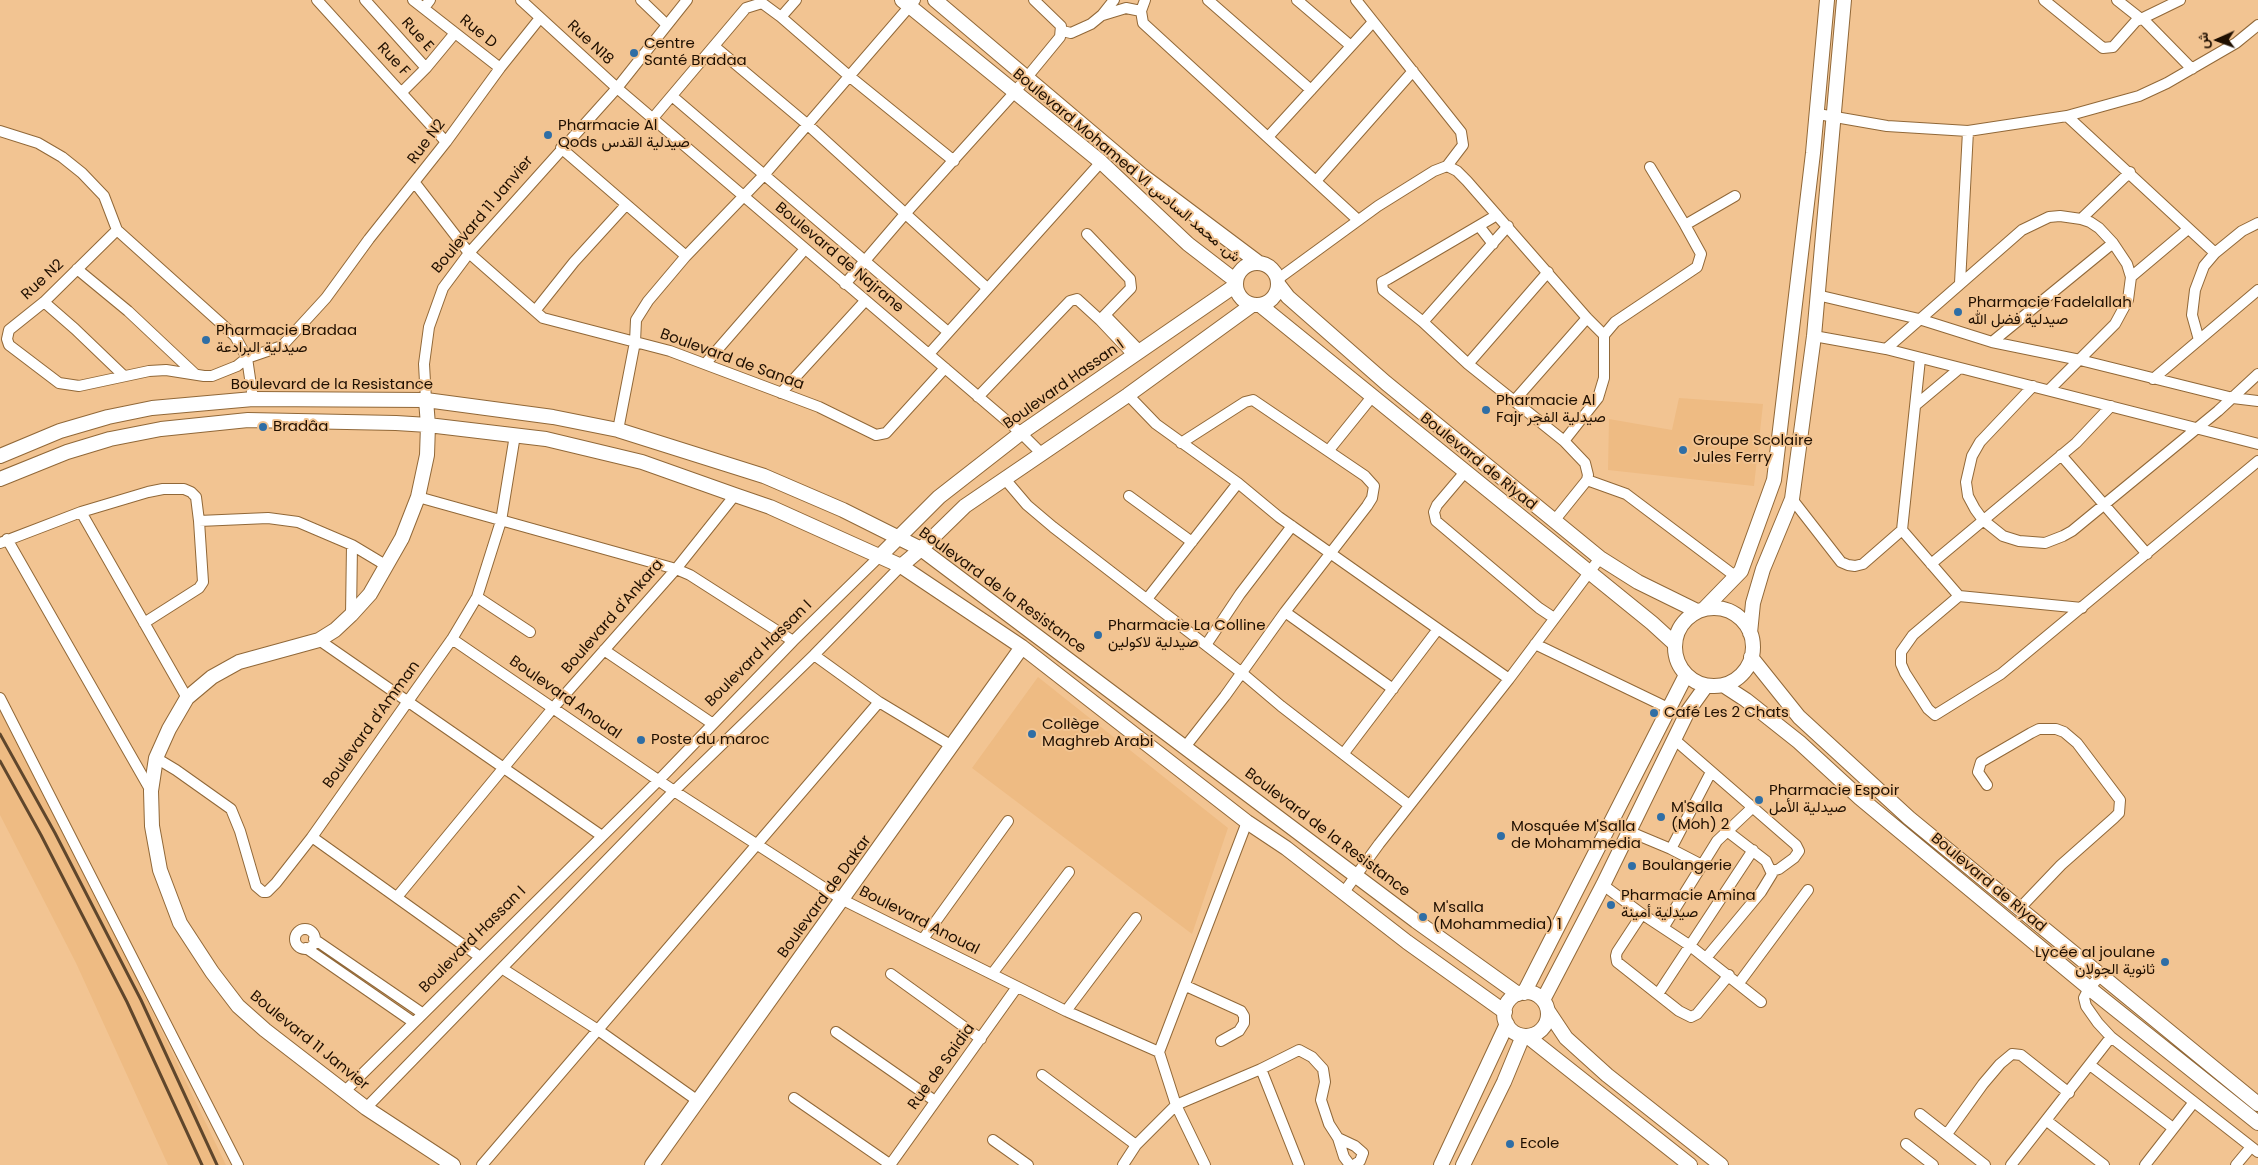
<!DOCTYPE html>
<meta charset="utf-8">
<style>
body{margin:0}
#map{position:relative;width:2258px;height:1165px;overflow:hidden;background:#f2c492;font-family:Poppins,Vazirmatn,sans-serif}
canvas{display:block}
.north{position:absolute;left:2193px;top:15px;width:50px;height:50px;-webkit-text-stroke:4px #f2c492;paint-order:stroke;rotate:268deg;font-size:14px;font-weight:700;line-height:20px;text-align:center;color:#1f0f00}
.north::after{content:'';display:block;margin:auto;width:18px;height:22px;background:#1f0f00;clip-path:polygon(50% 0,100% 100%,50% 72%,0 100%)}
</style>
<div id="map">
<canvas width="2258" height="1165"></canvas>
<div class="north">ش</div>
</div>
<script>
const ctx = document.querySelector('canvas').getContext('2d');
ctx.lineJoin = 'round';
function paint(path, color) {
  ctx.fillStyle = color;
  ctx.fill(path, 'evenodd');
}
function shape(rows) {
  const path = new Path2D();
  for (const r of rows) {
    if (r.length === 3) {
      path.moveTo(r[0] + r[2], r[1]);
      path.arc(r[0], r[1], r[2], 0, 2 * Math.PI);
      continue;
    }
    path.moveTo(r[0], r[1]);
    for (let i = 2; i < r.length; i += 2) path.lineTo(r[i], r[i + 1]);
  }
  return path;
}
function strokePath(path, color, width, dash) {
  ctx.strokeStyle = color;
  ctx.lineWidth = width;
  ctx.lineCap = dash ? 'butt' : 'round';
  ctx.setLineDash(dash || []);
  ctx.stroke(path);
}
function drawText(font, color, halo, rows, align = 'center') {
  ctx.font = font + ' Poppins,Vazirmatn,sans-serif';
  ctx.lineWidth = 4;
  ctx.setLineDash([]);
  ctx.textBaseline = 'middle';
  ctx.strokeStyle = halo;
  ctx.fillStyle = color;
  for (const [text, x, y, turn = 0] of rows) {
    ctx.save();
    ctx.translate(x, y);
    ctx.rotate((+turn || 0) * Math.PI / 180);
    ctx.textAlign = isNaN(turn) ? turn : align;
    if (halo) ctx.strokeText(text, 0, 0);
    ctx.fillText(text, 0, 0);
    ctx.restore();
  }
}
const built = shape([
 [1679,398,1763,404,1754,486,1608,470,1609,419,1672,430],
 [1038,677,1228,828,1192,934,972,768],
 [0,711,96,895,226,1165,168,1165,76,963,0,815]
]);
const street = shape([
 [317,0,446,142],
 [365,0,426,68],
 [413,0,500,68],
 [521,0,617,88,1021,433,1041,453],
 [641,0,666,24],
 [1145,0,1141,11,1143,23,1358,220],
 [1208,0,1311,90],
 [1297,0,1351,46],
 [1356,0,1461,132,1463,145,1447,166],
 [2044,0,2103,48,2113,47,2136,21,2141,19,2144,20,2192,69],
 [2117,0,2141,19,2180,0],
 [424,8,430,0],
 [1103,15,1126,8,1141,11],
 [781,17,796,0],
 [1062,31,1071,33,1091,24,1102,15,1114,0],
 [714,46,808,125,987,288],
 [402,92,426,68,455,33],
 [672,96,948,332],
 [1818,114,1887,126,1968,131,2067,116,2139,96,2167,83,2236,43,2258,25],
 [2067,116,2215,253],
 [653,118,746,8,762,3,781,17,849,76,954,161],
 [0,131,38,143,62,157,82,173,104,196,117,230,235,336,247,358,253,399],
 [1268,137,1373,22],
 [561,148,686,256],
 [1650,167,1685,225],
 [1316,181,1413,71],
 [415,183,469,253,543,318,670,351,819,407,876,435,886,433,945,368],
 [1497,215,1388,279,1382,282,1383,290,1423,322,1468,364,1564,441],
 [2081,219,2130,172],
 [1479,226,1493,244],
 [117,230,44,302,9,330,7,339,9,345,59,383,79,386,149,371,166,370,204,376,212,376,237,366,247,358,282,346,326,298,369,239,446,142,500,68,540,18],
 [77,269,128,311,195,374],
 [2131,277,2188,229],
 [1278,279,1378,206,1434,171,1447,166,1457,171,1467,181,1587,318,1604,335],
 [1960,283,1968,131],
 [845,284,905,214,1014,93,1060,37,1061,26,1034,0],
 [1817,295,1919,319,1992,342,2080,360,2233,398,2258,401],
 [44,302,75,329,124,376],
 [535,311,574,262,626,205],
 [1105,315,1141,352],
 [1100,320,1134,356],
 [1423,322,1508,226],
 [1814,336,1886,349,2258,444],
 [2199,340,2192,315,2195,290,2204,266,2215,253,2242,231,2258,223],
 [1992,342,2113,243],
 [1886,349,2022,230,2049,217,2060,216,2081,219,2090,222,2099,228,2113,243,2127,264,2131,277,2128,300,2115,324,2049,390],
 [929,354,1101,162],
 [1920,359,1902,530,1959,596,2082,608],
 [705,364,805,249],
 [1468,364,1548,272],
 [2153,379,2258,290],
 [2033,386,1980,442,1972,456,1966,482,1968,496,1975,509,1983,520,2003,536,2019,541,2045,543,2063,536,2072,531,2218,411,2258,374],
 [781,393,865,301],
 [1128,395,1156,424,1238,483,1279,517,1509,679],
 [978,397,1070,301,1077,299,1100,320,1131,288,1130,279,1087,234],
 [426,400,424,364,429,327,443,288,469,253,617,88,687,0],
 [1514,401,1587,318],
 [1917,404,1960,368],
 [618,430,635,342,636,320,648,301,686,256,764,175,915,0],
 [1181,443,1245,402,1253,400,1365,476,1374,486,1372,498,1367,506,1285,612,1225,696,1185,747],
 [1329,450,1371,398],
 [2061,455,2147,554],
 [1465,472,1437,505,1434,512,1436,521,1539,608,1554,618],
 [1004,478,1027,505,1053,527,1242,673,1281,706,1409,805],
 [1587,480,1626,494,1735,576],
 [1129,496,1192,542],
 [418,497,676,569,690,575,793,641],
 [1792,499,1841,562,1848,565,1855,566,1863,564,1902,530],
 [81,512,187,698],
 [199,521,268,518,298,522,352,545,387,566],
 [1554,521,1587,480,1588,475,1585,463,1564,441,1598,398,1604,378,1604,335,1615,322,1697,267,1701,254,1685,225,1735,196],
 [7,539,151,791],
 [0,543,81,512,148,492,163,489,184,489,191,492,196,497,199,521,203,582,199,588,144,623],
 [1931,564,2076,443,2111,406],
 [1959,596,1913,635,1901,652,1901,664,1905,673,1928,709,1935,715,2001,674,2258,461],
 [477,597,530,632],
 [1147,599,1238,483],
 [1285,612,1393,689],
 [351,615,352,545],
 [452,639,674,791,843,900,1066,1011,1159,1052,1176,1105,1205,1165],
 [319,640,602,836],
 [1535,644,1668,708],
 [1206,645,1240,594,1292,526],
 [604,650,713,724],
 [814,655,879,702,952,746],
 [0,698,238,1165],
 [1675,740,1796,845,1799,851,1794,858,1779,869,1772,871],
 [1344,753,1438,629],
 [156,758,176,770,231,809,240,831,256,886,263,892,267,892,276,883,312,837],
 [1987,785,1978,772,1981,762,2031,733,2039,729,2056,729,2064,732,2077,743,2120,800,2119,813,2114,818,2061,865,2020,908],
 [1628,831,1671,849,1702,865],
 [1671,849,1711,772],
 [1603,885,1642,914,1689,945,1761,1002],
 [1344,892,1379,844,1509,679,1600,558],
 [397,897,553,708,676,569,735,495],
 [1642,914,1617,952,1616,956,1617,962,1679,1011,1691,1017,1697,1014,1729,975],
 [1663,928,1717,841,1753,807],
 [305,939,10],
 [314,939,422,1013],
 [923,939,1008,821],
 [306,948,413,1022],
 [480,957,312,837,452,639,477,597,501,521,515,435],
 [1706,958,1761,892,1772,874,1766,861,1727,831],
 [503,969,598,1030,698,1101],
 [891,974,981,1039],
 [992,974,1069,872],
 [2101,975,2089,988,2084,998,2086,1006,2098,1023,2111,1037,2258,1152],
 [1739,983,1808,890],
 [1186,986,1241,1011,1244,1016,1244,1023,1239,1031,1221,1041],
 [1658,994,1753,850],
 [1066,1011,1136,918],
 [836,1032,935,1101],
 [1159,1052,1247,822],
 [2090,1065,2173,1128],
 [1261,1069,1299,1165],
 [1042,1075,1136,1145],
 [344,1092,658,781,793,641,880,556],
 [794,1098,891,1165],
 [366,1108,674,791,814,655,901,566],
 [1920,1114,1985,1165],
 [2047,1121,2104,1165],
 [1947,1134,1983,1084,2000,1064,2012,1054,2021,1055,2069,1093],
 [1338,1138,1355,1146,1363,1153,1360,1161,1354,1165],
 [993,1140,1028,1165],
 [1906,1144,1933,1165],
 [482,1165,879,702],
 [890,1165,1017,987],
 [1123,1165,1136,1145,1176,1105,1261,1069,1299,1050,1312,1057,1323,1069,1325,1082,1321,1100,1329,1124,1338,1138,1344,1157,1350,1165],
 [2011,1165,2111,1037],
 [2145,1165,2194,1102],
 [2236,1165,2251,1147]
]);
const secondary = shape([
 [902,0,1101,162,1188,244,1236,281],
 [935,0,1143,176,1259,263],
 [1257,284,21],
 [1278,284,1288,297,1386,383,1600,558,1638,582,1697,611],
 [1260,305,1652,623,1675,644],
 [426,400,428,425,427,455,418,497,402,538,370,594,351,615,335,630,319,640,239,662,212,677,187,698,169,729,156,758,151,791,152,826,160,870,180,923,212,972,238,1006,265,1030,366,1108,453,1165],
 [0,456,60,431,108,417,152,408,253,399,426,400,553,417,618,430,764,476,843,510,921,549,1416,921,1518,994],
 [0,479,67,452,110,439,161,429,248,420,396,423,428,425,546,439,642,462,735,495,770,507,901,566,1022,647,1247,822,1286,848,1407,942,1505,1012],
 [880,556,939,497,1021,433,1236,285],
 [901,566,921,549,965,506,1128,395,1252,305],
 [1714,647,39],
 [1704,609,1741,571,1774,480,1813,153,1827,0],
 [1750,633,1753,603,1763,569,1792,499,1814,336,1844,0],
 [1751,657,1799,717,1909,818,2258,1104],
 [1723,685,1746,700,1799,742,1860,798,2089,988,2258,1123],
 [1526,1014,22],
 [1524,993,1686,675],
 [1543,1000,1603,885,1688,711,1706,686],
 [1548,1011,1566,1038,1607,1075,1721,1165],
 [1527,1036,1690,1165],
 [652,1165,1022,647],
 [1441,1165,1507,1024],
 [1463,1165,1504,1082,1523,1036]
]);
const rail = shape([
 [0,734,55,833,141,1000,217,1165],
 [0,761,41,835,127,1002,202,1165]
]);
const markers = [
 [634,53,5,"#2f6ea5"],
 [548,135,5,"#2f6ea5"],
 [1958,312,5,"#2f6ea5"],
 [206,340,5,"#2f6ea5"],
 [1486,410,5,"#2f6ea5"],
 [263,427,5,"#2f6ea5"],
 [1683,450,5,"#2f6ea5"],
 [1098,635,5,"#2f6ea5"],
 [1654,713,5,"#2f6ea5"],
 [1032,734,5,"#2f6ea5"],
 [641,740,5,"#2f6ea5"],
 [1759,800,5,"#2f6ea5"],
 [1661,817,5,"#2f6ea5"],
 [1501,836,5,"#2f6ea5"],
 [1632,866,5,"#2f6ea5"],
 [1611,905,5,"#2f6ea5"],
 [1423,917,5,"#2f6ea5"],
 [2165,962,5,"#2f6ea5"],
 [1510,1144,5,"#2f6ea5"]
];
const streetNames = [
 ["Rue D",478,32,39],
 ["Rue E",417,35,48],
 ["Rue N18",590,43,43],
 ["Rue F",393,60,47],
 ["Rue N2",427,142,-53],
 ["Boulevard Mohamed VI ش. محمد السادس",1126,166,40],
 ["Boulevard 11 Janvier",483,215,-50],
 ["Boulevard de Najrane",839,258,40],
 ["Rue N2",43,280,-43],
 ["Boulevard de Sanaa",732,360,20],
 ["Boulevard de la Resistance",332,385],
 ["Boulevard Hassan I",1064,385,-35],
 ["Boulevard de Riyad",1478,462,39],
 ["Boulevard de la Resistance",1002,591,36],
 ["Boulevard d'Ankara",613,617,-49],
 ["Boulevard Hassan I",759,654,-45],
 ["Boulevard Anoual",565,698,35],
 ["Boulevard d'Amman",372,725,-54],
 ["Boulevard de la Resistance",1327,833,37],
 ["Boulevard de Riyad",1988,883,40],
 ["Boulevard de Dakar",825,897,-54],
 ["Boulevard Anoual",919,921,27],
 ["Boulevard Hassan I",473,940,-45],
 ["Boulevard 11 Janvier",309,1041,39],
 ["Rue de Saidia",942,1067,-54]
];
const poiNames = [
 ["Centre",644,44],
 ["Santé Bradaa",644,61],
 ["Pharmacie Al",558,126],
 ["Qods صيدلية القدس",558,143],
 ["Pharmacie Fadelallah",1968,303],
 ["صيدلية فضل الله",1968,320],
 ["Pharmacie Bradaa",216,331],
 ["صيدلية البرادعة",216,348],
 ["Pharmacie Al",1496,401],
 ["Fajr صيدلية الفجر",1496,418],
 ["Bradâa",273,427],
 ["Groupe Scolaire",1693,441],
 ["Jules Ferry",1693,458],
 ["Pharmacie La Colline",1108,626],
 ["صيدلية لاكولين",1108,643],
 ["Café Les 2 Chats",1664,713],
 ["Collège",1042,725],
 ["Maghreb Arabi",1042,742],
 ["Poste du maroc",651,740],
 ["Pharmacie Espoir",1769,791],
 ["صيدلية الأمل",1769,808],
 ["M'Salla",1671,808],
 ["(Moh) 2",1671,825],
 ["Mosquée M'Salla",1511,827],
 ["de Mohammedia",1511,844],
 ["Boulangerie",1642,866],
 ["Pharmacie Amina",1621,896],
 ["صيدلية أمينة",1621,913],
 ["M'salla",1433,908],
 ["(Mohammedia) 1",1433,925],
 ["Lycée al joulane",2155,953,"right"],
 ["ثانوية الجولان",2155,970,"right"],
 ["Ecole",1520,1144]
];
paint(built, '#eebb83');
strokePath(street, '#916838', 12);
strokePath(secondary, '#916838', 16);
strokePath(street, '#fff', 10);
strokePath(secondary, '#fff', 14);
strokePath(rail, '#5f462c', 3);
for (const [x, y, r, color] of markers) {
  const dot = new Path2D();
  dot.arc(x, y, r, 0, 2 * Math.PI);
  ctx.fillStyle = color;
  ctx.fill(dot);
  strokePath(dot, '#f2c492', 2);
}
drawText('15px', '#1f0f00', '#f2c492', streetNames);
drawText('15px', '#1f0f00', '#f2c492', poiNames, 'left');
</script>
